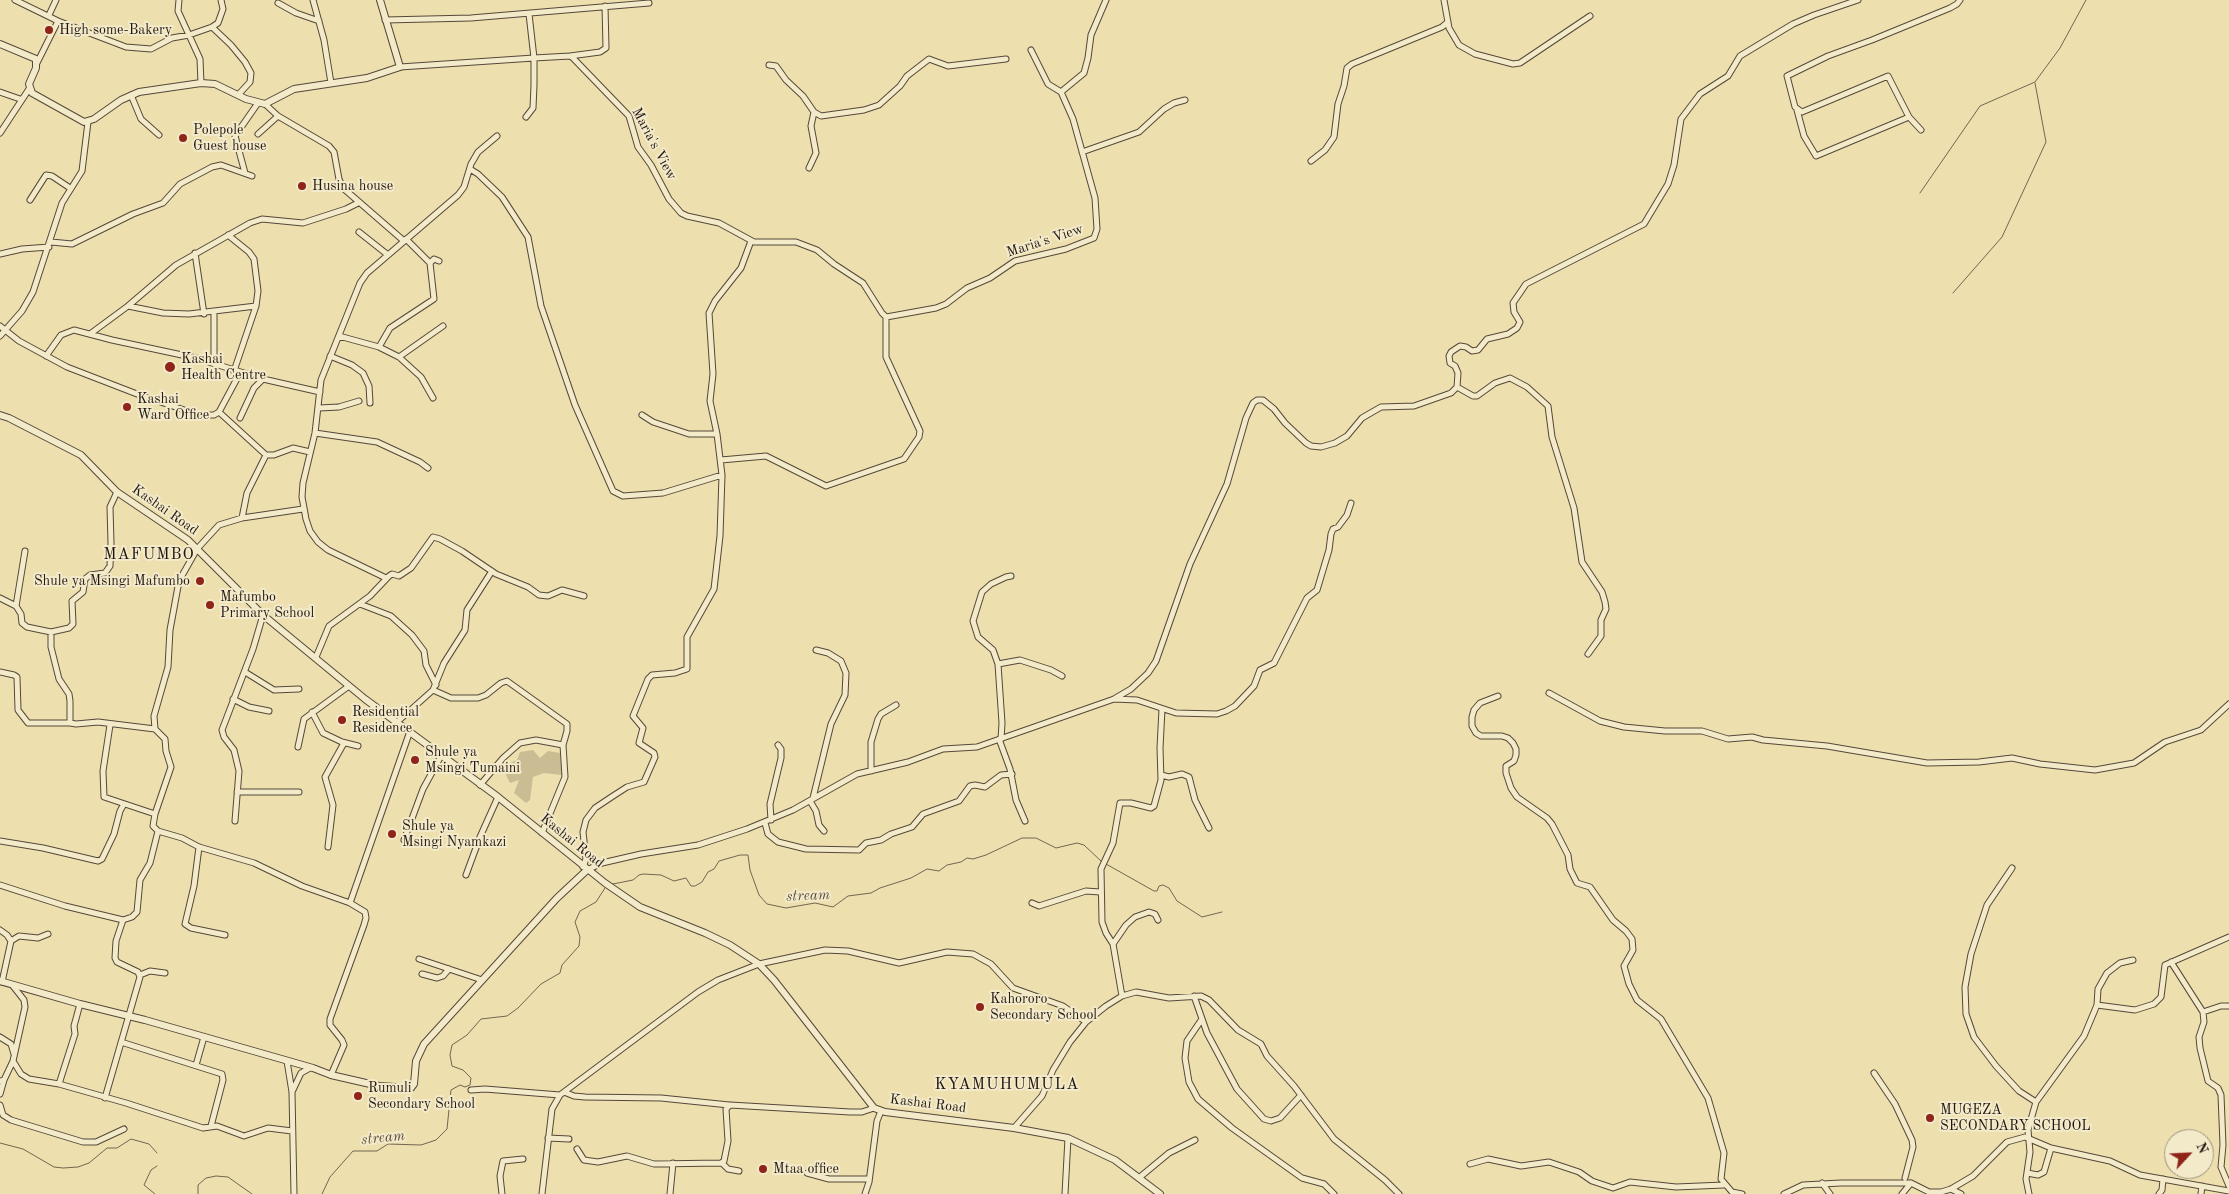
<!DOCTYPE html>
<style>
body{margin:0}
#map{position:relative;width:2229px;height:1194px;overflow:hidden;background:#eddfae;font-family:"Old Standard TT",serif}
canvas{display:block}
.north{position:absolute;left:2164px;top:1129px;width:50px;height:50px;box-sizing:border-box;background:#f3eaca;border:1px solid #9f9580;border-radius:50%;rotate:65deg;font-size:14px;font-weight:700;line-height:20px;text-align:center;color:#221612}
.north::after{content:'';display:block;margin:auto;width:18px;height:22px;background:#8f2418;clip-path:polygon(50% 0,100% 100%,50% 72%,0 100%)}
</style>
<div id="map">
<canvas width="2229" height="1194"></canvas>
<div class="north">N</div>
</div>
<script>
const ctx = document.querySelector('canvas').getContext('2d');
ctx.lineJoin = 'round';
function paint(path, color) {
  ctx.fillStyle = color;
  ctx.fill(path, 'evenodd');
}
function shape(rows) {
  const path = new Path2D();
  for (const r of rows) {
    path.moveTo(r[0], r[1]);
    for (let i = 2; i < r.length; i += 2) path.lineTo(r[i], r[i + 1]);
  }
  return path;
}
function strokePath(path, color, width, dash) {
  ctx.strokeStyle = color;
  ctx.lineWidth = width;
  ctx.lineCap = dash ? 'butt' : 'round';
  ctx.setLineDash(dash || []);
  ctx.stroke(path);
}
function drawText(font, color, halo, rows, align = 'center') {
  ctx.font = font + ' "Old Standard TT",serif';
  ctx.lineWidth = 4;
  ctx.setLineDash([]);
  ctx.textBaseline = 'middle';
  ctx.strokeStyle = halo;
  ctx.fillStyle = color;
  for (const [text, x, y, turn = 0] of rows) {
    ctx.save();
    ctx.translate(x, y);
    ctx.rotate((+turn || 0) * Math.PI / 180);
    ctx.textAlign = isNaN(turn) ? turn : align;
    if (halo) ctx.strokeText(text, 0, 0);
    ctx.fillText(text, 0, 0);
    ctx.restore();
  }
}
const green = shape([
 [533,750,540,758,548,751,560,753,562,775,544,773,533,777,530,800,526,803,514,793,519,780,510,783,505,773,508,764,517,760,520,752]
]);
const stream = shape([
 [1920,193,1980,106,2035,82,2060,48,2086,0],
 [1953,293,2002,237,2046,142,2035,83],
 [1106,864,1154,891,1157,891,1159,886,1163,885,1169,888,1177,901,1202,917,1222,912],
 [613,884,633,880,639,875,643,874,661,875,674,881,686,878,691,886,695,886,702,882,708,872,714,869,719,861,740,855,748,855,750,870,759,895,767,904,786,908,815,903,833,907,848,896,871,893,880,888,911,878,927,869,939,871,947,865,961,862,967,858,973,859,986,855,1022,838,1036,838,1056,848,1077,843,1084,845,1102,862],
 [0,1143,23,1149,54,1167,63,1168,78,1167,89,1163,107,1148,117,1148,131,1139,149,1144,157,1153],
 [155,1194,144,1185,151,1170,157,1166],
 [198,1194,198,1185,206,1178,216,1176,228,1177,252,1194],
 [322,1194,330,1177,353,1151,377,1151,388,1144,421,1145,436,1140,447,1129,451,1090,460,1085,465,1087,470,1085,471,1078,463,1070,452,1066,450,1055,452,1045,467,1035,481,1019,507,1016,518,1008,541,984,560,973,562,965,579,946,580,937,575,922,580,911,596,902,605,888]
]);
const minor = shape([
 [15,0,58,21,126,47,151,49,172,38,189,35,200,59,201,83],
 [179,0,178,11,189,35,212,27,218,23,223,9,221,0],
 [313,0,324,40,331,83],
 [1444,0,1449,28,1459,45,1475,54,1513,64,1520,63,1590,16],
 [278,3,296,13,319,21],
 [49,15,56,0],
 [385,20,471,18,649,3],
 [212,27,231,45,245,62,251,73,250,82,238,95],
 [1031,50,1048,84,1061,92],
 [570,56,600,52,606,48,605,6],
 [37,63,58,21],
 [769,65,776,66,786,80,803,96,814,112,821,116,864,110,879,105,900,86,907,76,929,59,948,66,1006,59],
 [400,67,534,58,570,56,573,58,629,116,638,147,651,165,669,199,681,213,687,216,719,223,754,242,796,242,817,250,834,264,863,283,882,313,886,317,892,316,936,308,946,304,967,288,990,278,1015,261,1066,249,1094,238,1097,229,1095,198,1073,119,1061,92,1084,73,1088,58,1091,35,1106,0],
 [0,92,20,99],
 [131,95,141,119,159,135],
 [265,104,278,116,329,146,334,152,339,179,343,188,404,241],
 [1797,110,1804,136,1816,156,1909,117],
 [526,117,533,108,534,85,534,58,529,14],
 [1921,130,1909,117,1888,76,1802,112,1795,107,1787,76,1828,56,1872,40,1950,8,1957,4,1960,0],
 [0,133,29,89],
 [258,134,278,116],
 [1082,152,1139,132,1164,109,1174,103,1185,100],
 [1311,161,1325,150,1334,137,1338,104,1344,86,1347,68,1352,64,1442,27,1448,22],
 [809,168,816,153,811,126,814,112],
 [470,169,478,174,502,197,528,237,541,306,575,405,613,491,623,496,663,493,722,475],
 [245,173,235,136,258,103],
 [30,200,46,175,52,176,70,188],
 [359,232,388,255],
 [228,235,249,252,254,259,258,291,256,306,234,371],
 [406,239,430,263],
 [51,242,72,244,133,214,163,203,180,184,212,167,221,165,252,176],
 [195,253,204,314],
 [0,254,22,249,49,247],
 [128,306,163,313,189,314,256,306],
 [214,312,214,363],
 [0,326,19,341,67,367,137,394,199,415,214,415,219,412,240,373],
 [90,334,128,306,176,265,250,223,262,219,303,223,346,209,358,203],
 [0,336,22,311,33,292,62,203,82,171,88,122],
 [339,336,379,347,399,357,421,377,433,398],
 [379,347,390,328,434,299,430,263,434,259,439,261],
 [46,356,61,335,74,330,112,340,196,358,263,379,320,392],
 [330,356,352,365,363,373,369,386,370,403],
 [399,357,443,326],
 [1457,387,1473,396,1477,396,1495,383,1510,378,1527,387,1548,406,1552,437,1574,508,1582,562,1602,592,1605,602,1606,609,1601,620,1601,636,1588,654],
 [319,408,339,407,359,401],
 [219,412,266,455,274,455,293,448,310,452],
 [642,415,653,422,689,434,717,434],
 [240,418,254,388,263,379],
 [315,433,377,442,420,462,428,468],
 [721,460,766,456,826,486,904,459,919,437,920,431,886,357,886,317],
 [303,509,242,518,219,525,197,549,179,581,170,630,168,667,154,716,155,729,165,739,166,751,171,767,155,814,153,826,158,831,182,838,199,847,254,863,302,886,350,903,365,912,366,918,364,925,330,1019,330,1025,342,1040,344,1045,331,1075],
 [242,518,247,493,266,455],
 [386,578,328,550,318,542,310,531,306,519,302,497,303,483,315,433,321,380,360,283,367,273,458,195,464,187,471,164,478,152,497,136],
 [0,598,16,606,21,614,22,623,27,627,51,632,69,628,73,624,72,601,83,592,85,579,90,575,105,573,110,566,111,543,110,507,117,492],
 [360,604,391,616,412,635,424,651,426,665,436,685],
 [16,606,25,551],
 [51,632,51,647,59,679,69,694,70,701,70,723],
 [316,657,329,626,370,596,389,576,392,574,399,576,411,568,433,537,440,539,462,551,496,574,528,587,539,595,548,596,562,590,584,596],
 [998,664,1020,660,1051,670,1062,676],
 [0,672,14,675,17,677,18,710,28,723,70,723,76,724,98,722,155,729],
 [245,672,274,690,299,689],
 [433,690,451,698,478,698,486,695,501,683,507,681,567,724,567,731,563,745,565,777,542,833],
 [1549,693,1600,721,1624,727,1665,731,1702,731,1728,739,1752,737,1763,740,1827,746,1927,763,1979,762,2012,758,2040,764,2095,770,2134,763,2165,742,2201,730,2229,704],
 [1498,696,1480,703,1474,710,1472,717,1472,726,1476,733,1481,736,1502,736,1508,738,1513,743,1516,749,1516,755,1514,761,1506,766,1506,773,1511,788,1517,797,1547,818,1552,824,1568,855,1570,869,1577,883,1590,887,1613,920,1626,931,1632,939,1633,950,1624,966,1629,984,1637,1000,1661,1019,1708,1098,1724,1153,1721,1179,1732,1192,1742,1194],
 [233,699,249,707,269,711],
 [1114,699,1137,700,1176,713,1217,714,1226,711,1235,706,1254,686,1260,670,1274,663,1307,598,1317,590,1329,550,1331,534,1333,529,1338,527,1347,515,1351,503],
 [312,712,323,733,342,742,358,746],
 [396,723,433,690,444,663,465,630,467,610,492,571],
 [110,725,103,771,104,797,155,814],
 [999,739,1010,769,1016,800,1025,821],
 [1001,739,1002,723,998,664,993,650,978,637,973,621,982,592,991,584,1006,577,1011,576],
 [298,747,304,719,349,686],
 [871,771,871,742,878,719,881,714,896,705],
 [1161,775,1169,777,1182,774,1189,777,1195,800,1209,828],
 [480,785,503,758,520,743,536,740,563,745],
 [237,792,299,792],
 [813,798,831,724,845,695,846,673,841,661,828,653,816,650],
 [810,801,816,811,819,825,824,831],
 [771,820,770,804,781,758,781,749,778,745],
 [235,821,239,771,234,750,224,737,222,730,253,649,263,615],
 [765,823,768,834,778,842,806,849,859,850,866,843,881,840,891,834,912,827,923,814,959,801,970,786,975,785,985,787,1001,775,1012,774],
 [404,840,423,789,441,756],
 [0,841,43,848,98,861,102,859,114,834,120,811,124,804],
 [199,847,194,886,185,924,191,928,225,935],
 [328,847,333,805,325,777,344,743],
 [583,867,586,859,583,832,586,820,595,808,613,796,627,787,644,782,655,757,654,753,639,743,643,728,633,716,648,679,652,675,675,673,687,669,687,637,714,589,720,536,722,475,717,434,710,401,713,374,709,313,715,301,741,268,751,241],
 [2012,868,1987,905,1971,954,1965,987,1966,1014,1974,1037,1996,1066,2019,1091,2036,1102],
 [587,870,602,863,641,854,698,845,747,829,793,810,857,774,908,762,943,749,977,747,1114,699,1131,689,1148,673,1156,661,1190,564,1227,484,1246,418,1253,403,1257,400,1263,400,1274,409,1285,423,1306,443,1311,446,1321,447,1335,443,1347,436,1362,418,1381,407,1414,406,1451,393,1457,387,1458,373,1455,366,1450,363,1449,356,1451,352,1460,346,1466,347,1472,351,1478,350,1487,339,1508,334,1517,328,1520,322,1514,312,1513,303,1526,284,1644,224,1668,184,1674,165,1681,119,1700,94,1728,76,1740,56,1793,24,1814,15,1858,0],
 [466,875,480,837,498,797],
 [0,885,65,906,123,920,132,917,137,912,140,880,150,863,158,831],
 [350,903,409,734],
 [1032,903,1039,906,1086,891,1100,892],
 [0,930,7,935,11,941,2,982],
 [11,941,19,936,38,938,48,934],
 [1113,944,1126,925,1135,917,1149,912,1155,914,1158,920],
 [419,959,482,980],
 [2171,962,2203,1012,2204,1022,2199,1037,2200,1048,2208,1081,2218,1088,2221,1095,2223,1145,2221,1167,2229,1186],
 [422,974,437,978,443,976,449,969],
 [140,975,150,971,165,973],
 [1122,996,1113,944,1106,933,1102,922,1101,869,1113,843,1120,803,1131,803,1151,808,1154,806,1161,780,1160,748,1162,709],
 [1194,996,1207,1033,1237,1089,1264,1119,1271,1121,1280,1118,1301,1095],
 [2097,1005,2098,989,2107,973,2120,963,2133,960],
 [2203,1012,2221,1006,2229,1006],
 [1202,1019,1187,1041,1185,1058,1189,1082,1198,1099,1232,1128,1302,1178,1324,1184,1334,1194],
 [0,1037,11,1044,14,1054],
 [121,1042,222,1074,223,1080,211,1126],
 [13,1061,21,1074,29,1079,59,1084,126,1103,203,1128,217,1126,244,1136,268,1128,292,1131],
 [287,1061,292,1092,294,1194],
 [196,1065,204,1037],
 [1874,1073,1895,1104,1912,1140,1913,1147,1905,1178],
 [0,1081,4,1080,13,1061,25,1007,24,1000,13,986],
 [59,1084,75,1034,74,1026,80,1004],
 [471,1090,485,1089,560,1095],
 [292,1092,301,1073,310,1068],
 [564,1092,574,1096,585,1097,661,1098,729,1105],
 [0,1094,4,1080],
 [105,1098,140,977,138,972,117,962,115,958,116,941,123,920],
 [0,1105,3,1115,11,1120,83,1142,96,1142,124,1129],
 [1014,1128,1042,1096,1053,1070,1070,1042,1086,1022,1106,1006,1122,996,1136,992,1169,998,1201,996,1209,1000,1238,1030,1261,1044,1267,1056,1294,1086,1334,1139,1385,1180,1399,1194],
 [548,1138,569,1139],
 [577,1149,584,1160,598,1162,627,1156,654,1164,721,1163,724,1161,728,1141,726,1109,730,1105,850,1112,862,1112,874,1108],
 [722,1163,728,1169,739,1171],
 [1470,1164,1488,1159,1521,1166,1549,1162,1579,1172,1592,1181,1613,1188,1630,1182,1676,1187,1724,1185],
 [807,1173,829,1179,869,1179],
 [2027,1173,2038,1175,2044,1172,2051,1148],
 [1140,1177,1169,1153,1195,1140],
 [1822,1183,1830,1194],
 [1951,1189,1961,1194],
 [502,1194,500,1176,503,1161,523,1159],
 [542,1194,552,1109,560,1095,698,992,718,980,759,964,825,950,848,951,899,963,947,952,973,954,991,964,1013,988,1063,1006,1086,1022],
 [670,1194,673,1163],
 [865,1194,869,1182,877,1121,881,1111],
 [1065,1194,1068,1138],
 [1784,1194,1803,1185,1841,1183,1911,1183,1929,1192,1941,1192,1951,1189,1973,1176,2007,1142,2025,1137,2051,1148,2110,1161,2140,1175,2229,1191],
 [1902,1194,1911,1183],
 [2029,1194,2026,1179,2030,1152,2028,1130,2036,1102,2084,1036,2097,1005,2135,1010,2154,1004,2161,997,2165,965,2229,937],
 [2159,1194,2162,1190,2163,1179],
 [2201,1194,2202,1186]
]);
const tertiary = shape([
 [0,44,36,59,36,68,29,84,32,93,84,122,94,119,121,100,139,92,201,83,215,84,246,99,265,104,294,89,367,78,400,67,380,0],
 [0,415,9,418,81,455,117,492,188,540,263,615,365,699,498,797,605,883,640,907,705,933,730,945,759,964,774,980,874,1108,885,1112,1014,1128,1068,1138,1115,1160,1160,1194],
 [0,981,80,1004,145,1020,313,1068,331,1075,379,1086,411,1088,414,1084,416,1061,424,1044,557,898,587,870]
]);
const markers = [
 [49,30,5,"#8f2418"],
 [183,138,5,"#8f2418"],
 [302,186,5,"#8f2418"],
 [170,367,6,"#8f2418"],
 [127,407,5,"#8f2418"],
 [200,581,5,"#8f2418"],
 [210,605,5,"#8f2418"],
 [342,720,5,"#8f2418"],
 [415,760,5,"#8f2418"],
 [392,834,5,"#8f2418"],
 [980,1007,5,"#8f2418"],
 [358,1096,5,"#8f2418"],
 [1930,1118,5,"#8f2418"],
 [763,1169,5,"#8f2418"]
];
const poiNames = [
 ["High some-Bakery",59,30],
 ["Polepole",193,130],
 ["Guest house",193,146],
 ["Husina house",312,186],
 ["Kashai",181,359],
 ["Health Centre",181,375],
 ["Kashai",137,399],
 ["Ward Office",137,415],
 ["Shule ya Msingi Mafumbo",190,581,"right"],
 ["Mafumbo",220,597],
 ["Primary School",220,613],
 ["Residential",352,712],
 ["Residence",352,728],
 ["Shule ya",425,752],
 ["Msingi Tumaini",425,768],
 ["Shule ya",402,826],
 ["Msingi Nyamkazi",402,842],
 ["Kahororo",990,999],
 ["Secondary School",990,1015],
 ["Rumuli",368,1088],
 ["Secondary School",368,1104],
 ["MUGEZA",1940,1110],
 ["SECONDARY SCHOOL",1940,1126],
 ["Mtaa office",773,1169]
];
const streetNames = [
 ["Maria's View",654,144,62],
 ["Maria's View",1045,241,-18],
 ["Kashai Road",165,510,35],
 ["Kashai Road",572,841,39],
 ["Kashai Road",928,1104,7]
];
const waterNames = [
 ["stream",808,896,-2],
 ["stream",383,1138,-6]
];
const quarterNames = [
 ["MAFUMBO",149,555],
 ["KYAMUHUMULA",1007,1085]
];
paint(green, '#cabd93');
strokePath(stream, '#726650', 1);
strokePath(minor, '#554839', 7);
strokePath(tertiary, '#554839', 8);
strokePath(minor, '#f3eaca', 5);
strokePath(tertiary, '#f3eaca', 6);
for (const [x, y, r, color] of markers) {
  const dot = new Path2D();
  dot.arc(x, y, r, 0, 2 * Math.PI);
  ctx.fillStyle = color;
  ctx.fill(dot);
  strokePath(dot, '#f3eaca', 2);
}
drawText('14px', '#221612', '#f3eaca', poiNames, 'left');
drawText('14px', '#221612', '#f3eaca', streetNames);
drawText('italic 15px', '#584b3b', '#f3eaca', waterNames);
ctx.letterSpacing = '1px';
drawText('16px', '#221612', '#f3eaca', quarterNames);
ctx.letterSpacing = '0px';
</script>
